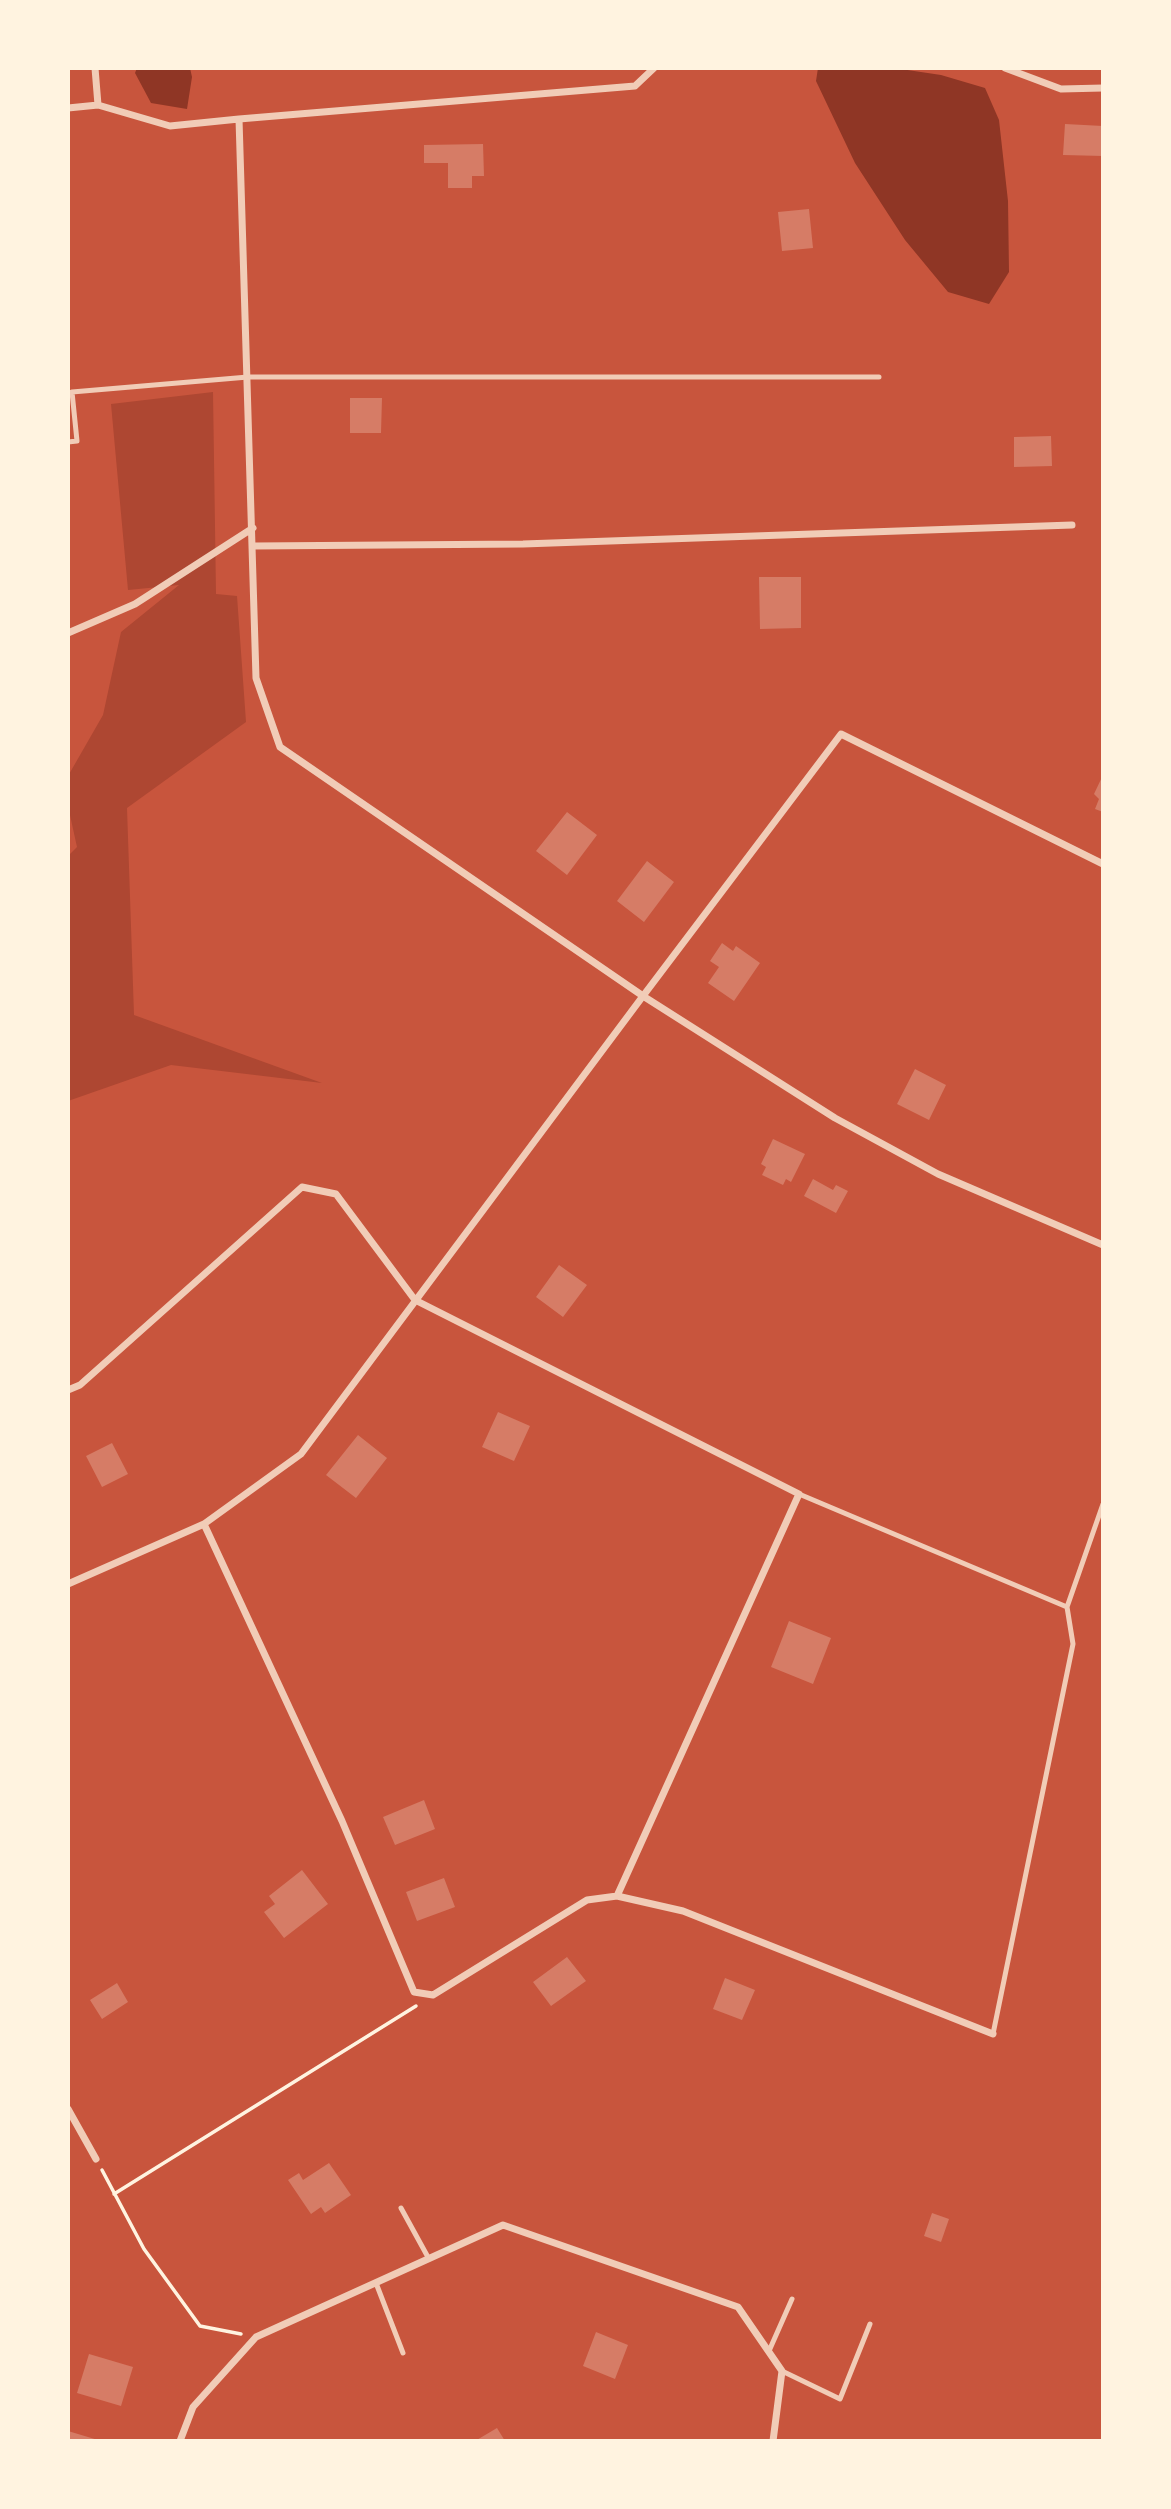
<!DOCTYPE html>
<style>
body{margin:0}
#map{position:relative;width:1171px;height:2509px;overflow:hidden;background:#c8553d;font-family:"Work Sans",sans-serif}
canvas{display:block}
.frame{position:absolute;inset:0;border:70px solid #fff3e0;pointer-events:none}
</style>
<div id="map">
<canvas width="1171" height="2509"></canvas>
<div class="frame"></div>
</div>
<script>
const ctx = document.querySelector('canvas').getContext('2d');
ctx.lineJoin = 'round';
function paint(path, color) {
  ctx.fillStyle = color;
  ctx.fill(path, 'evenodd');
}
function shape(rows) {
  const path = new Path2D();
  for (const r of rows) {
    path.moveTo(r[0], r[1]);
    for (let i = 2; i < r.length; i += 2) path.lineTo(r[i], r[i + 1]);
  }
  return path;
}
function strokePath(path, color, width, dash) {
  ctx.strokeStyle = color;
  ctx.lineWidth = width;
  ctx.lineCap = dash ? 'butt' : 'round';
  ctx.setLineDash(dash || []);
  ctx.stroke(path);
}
const green = shape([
 [213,392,216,594,237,596,246,722,127,808,134,1015,322,1083,171,1065,68,1101,68,856,77,847,68,806,68,776,103,715,121,632,179,585,128,590,111,404]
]);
const water = shape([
 [137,68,190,68,192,77,187,109,151,103,135,73],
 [818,68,894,68,941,75,985,88,999,120,1008,201,1009,272,989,304,948,292,905,240,855,163,816,81]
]);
const building = shape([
 [1065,124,1103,126,1103,156,1063,155],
 [483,144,484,176,472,176,472,188,448,188,448,163,424,163,424,145],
 [809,209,813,248,782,251,778,212],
 [350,398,382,398,381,433,350,433],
 [1051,436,1052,466,1014,467,1014,437],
 [759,577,801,577,801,628,760,629],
 [1103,775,1103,812,1095,809,1099,799,1094,794],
 [567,812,597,835,567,875,536,851],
 [647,861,674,882,644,922,617,901],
 [722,943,733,951,736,946,760,963,734,1001,708,983,719,967,710,961],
 [915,1069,946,1085,929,1120,897,1104],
 [773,1139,805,1154,791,1182,786,1179,783,1185,762,1175,766,1167,761,1164],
 [813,1179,833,1190,836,1185,848,1191,836,1213,804,1196],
 [559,1265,587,1285,563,1317,536,1297],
 [498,1412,530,1426,514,1461,482,1447],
 [358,1435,387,1458,356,1498,326,1475],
 [112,1443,128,1474,102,1487,86,1456],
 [789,1621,831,1638,813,1684,771,1667],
 [424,1800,435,1829,395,1845,383,1817],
 [302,1870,328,1904,284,1938,264,1912,275,1904,269,1896],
 [444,1878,455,1907,417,1921,406,1892],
 [567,1957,586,1981,551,2006,533,1982],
 [725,1978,755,1990,742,2020,713,2009],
 [117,1983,128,2002,102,2019,90,2000],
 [329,2163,351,2195,325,2213,321,2207,311,2214,288,2180,299,2173,303,2180],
 [932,2213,949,2219,941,2242,924,2236],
 [596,2332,628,2345,615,2379,583,2366],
 [89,2354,133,2367,121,2406,77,2393],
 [497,2428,505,2441,475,2441],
 [68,2431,98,2440,98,2441,68,2441]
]);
const path = shape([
 [102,2170,144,2249,200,2326,241,2334],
 [114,2194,416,2006]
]);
const service = shape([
 [68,442,77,441,72,392,248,377,879,377],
 [799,1494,1067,1607,1103,1504],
 [993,2034,1073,1644,1067,1607],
 [401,2208,429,2259],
 [376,2283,403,2353],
 [769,2351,792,2299],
 [782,2371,840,2399,870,2324]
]);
const minor = shape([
 [95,68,98,105,170,126,239,119],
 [1005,68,1061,89,1103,88],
 [68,108,98,105],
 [254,546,523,544,1072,525],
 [68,633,135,604,253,528],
 [1103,864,841,734,643,996,835,1118,938,1174,1103,1245],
 [68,1390,80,1385,302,1187,336,1194,415,1300,799,1494,617,1896],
 [204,1524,342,1821,414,1992,433,1995,587,1900,617,1896,683,1911,993,2034],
 [68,1584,204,1524,301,1454,643,996,280,747,256,678,239,119,635,86,654,68],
 [68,2109,96,2159],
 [180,2441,193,2407,256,2337,503,2225,738,2307,782,2371,773,2441]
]);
paint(green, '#ae4732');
paint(water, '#8f3625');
paint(building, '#d67c66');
strokePath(path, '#fff3e0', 3.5);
strokePath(service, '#f1ccb7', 5);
strokePath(minor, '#f1ccb7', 7);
</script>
